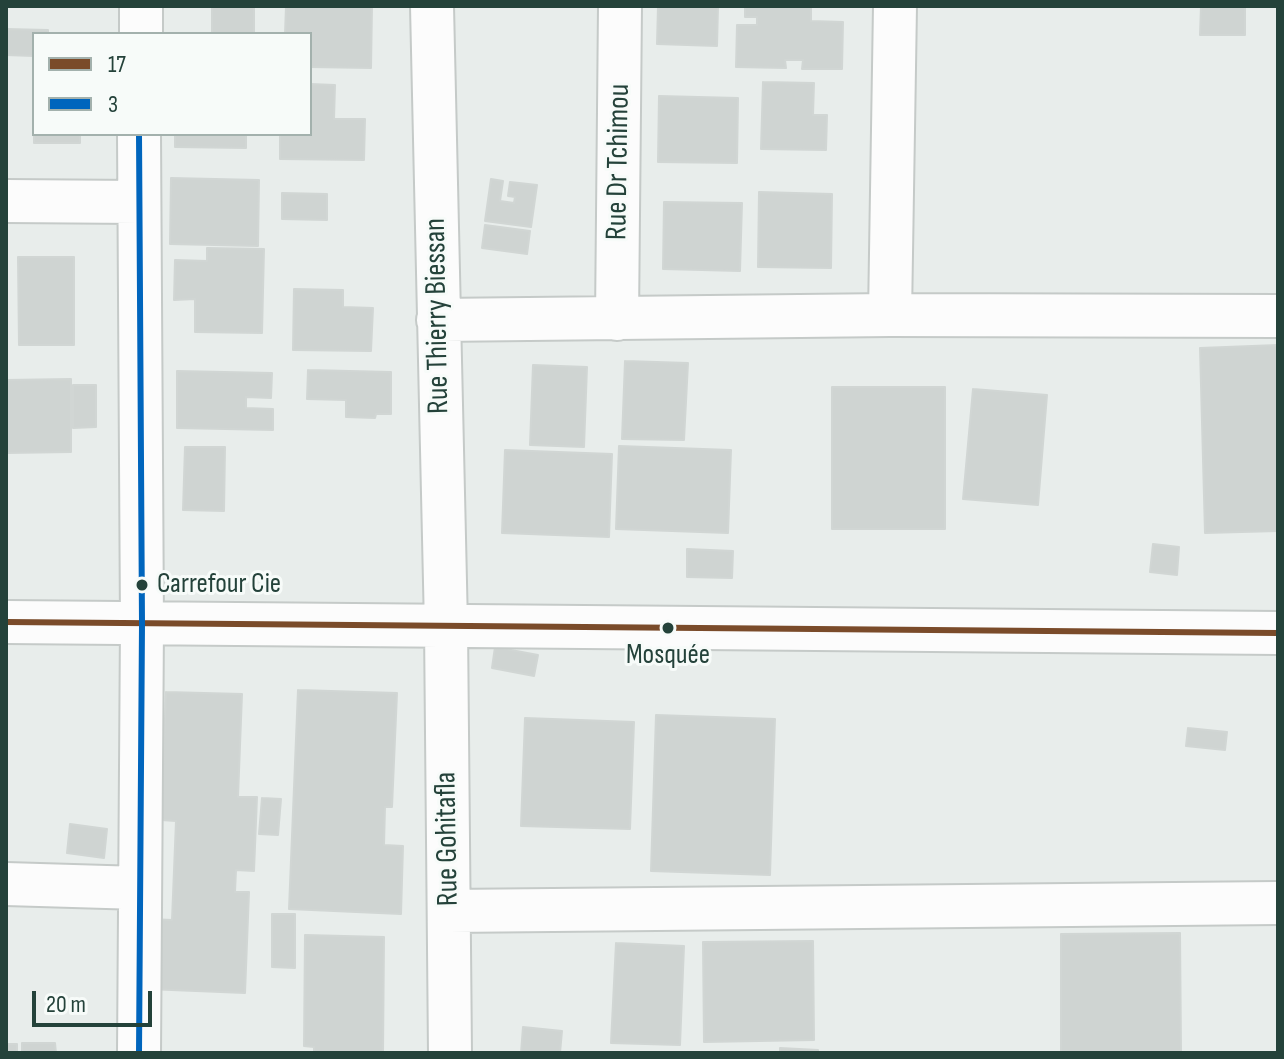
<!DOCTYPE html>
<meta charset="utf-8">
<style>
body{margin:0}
#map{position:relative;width:1284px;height:1059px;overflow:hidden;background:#e8edeb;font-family:"Sofia Sans Condensed",sans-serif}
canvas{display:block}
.frame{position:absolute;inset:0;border:8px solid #24423a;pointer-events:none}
.legend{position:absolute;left:32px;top:32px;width:280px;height:104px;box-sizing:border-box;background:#f7fbf9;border:2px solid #a3b1ad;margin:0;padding:10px 14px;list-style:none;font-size:24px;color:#24423a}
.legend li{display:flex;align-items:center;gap:16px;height:40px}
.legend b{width:40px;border:2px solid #a3b1ad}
.scale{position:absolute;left:32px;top:991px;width:120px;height:36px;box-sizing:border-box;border:4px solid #24423a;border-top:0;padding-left:10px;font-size:24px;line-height:28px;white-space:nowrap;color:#24423a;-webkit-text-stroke:6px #f7fbf9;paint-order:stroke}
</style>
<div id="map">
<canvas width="1284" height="1059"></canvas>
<div class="frame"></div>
<ul class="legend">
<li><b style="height:10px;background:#7a4b2a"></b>17</li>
<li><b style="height:10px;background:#0065bd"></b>3</li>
</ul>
<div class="scale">20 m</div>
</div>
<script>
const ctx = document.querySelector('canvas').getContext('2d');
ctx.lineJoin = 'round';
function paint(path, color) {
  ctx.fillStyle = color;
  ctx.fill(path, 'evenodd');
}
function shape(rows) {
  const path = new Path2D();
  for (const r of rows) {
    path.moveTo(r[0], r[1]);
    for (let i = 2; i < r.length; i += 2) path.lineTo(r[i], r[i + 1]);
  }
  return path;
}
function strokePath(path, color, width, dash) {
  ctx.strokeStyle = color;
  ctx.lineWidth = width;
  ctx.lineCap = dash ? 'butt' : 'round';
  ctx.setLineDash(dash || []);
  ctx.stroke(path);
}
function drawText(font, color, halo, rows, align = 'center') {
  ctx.font = font + ' "Sofia Sans Condensed",sans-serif';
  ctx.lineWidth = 6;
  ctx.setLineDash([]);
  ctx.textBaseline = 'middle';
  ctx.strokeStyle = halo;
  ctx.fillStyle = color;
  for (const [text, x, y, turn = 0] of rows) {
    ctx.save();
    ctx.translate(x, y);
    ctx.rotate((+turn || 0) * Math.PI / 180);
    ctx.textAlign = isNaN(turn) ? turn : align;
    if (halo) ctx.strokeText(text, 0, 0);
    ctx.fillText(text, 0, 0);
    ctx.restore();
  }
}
const building = shape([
 [212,6,254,6,254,34,212,34,212,6],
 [286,6,372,6,371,68,310,67,310,34,285,34,286,6],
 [658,6,718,6,717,46,657,44,658,6],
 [745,6,811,6,811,21,843,22,842,69,802,69,803,60,785,60,786,68,736,67,737,25,757,25,757,17,745,17,745,6],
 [1201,6,1245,6,1245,35,1200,35,1201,6],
 [6,29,48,30,48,34,34,34,34,56,6,55,6,29],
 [763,82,814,83,813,115,827,115,826,150,761,149,763,82],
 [310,84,335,85,334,119,365,119,364,160,280,159,280,134,310,134,310,84],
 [659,96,738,98,737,163,658,162,659,96],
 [34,134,80,134,80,143,34,143,34,134],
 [175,134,246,134,246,148,175,147,175,134],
 [171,178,259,180,258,246,170,244,171,178],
 [491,179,503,181,500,201,514,203,515,197,508,196,510,182,537,185,531,227,485,221,491,179],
 [759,192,832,194,831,268,758,267,759,192],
 [282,193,327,194,327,220,282,219,282,193],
 [664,202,742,203,740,271,663,269,664,202],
 [485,225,530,231,527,254,482,248,485,225],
 [207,248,264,249,262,333,195,332,195,299,174,300,175,260,207,261,207,248],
 [18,257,74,257,74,345,19,345,18,257],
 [294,289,343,290,343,307,373,308,371,351,293,350,294,289],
 [1278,345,1278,531,1205,533,1200,348,1278,345],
 [625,361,688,363,684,440,622,439,625,361],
 [533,365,587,367,584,447,530,445,533,365],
 [308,370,391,372,391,414,376,414,375,418,346,417,346,400,307,399,308,370],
 [177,371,272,373,271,398,246,397,246,408,273,409,273,430,177,428,177,371],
 [71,379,71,452,6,453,6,380,71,379],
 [73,385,96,385,96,427,73,428,73,385],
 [832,387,945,387,945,529,832,529,832,387],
 [973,389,1047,395,1038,505,963,499,973,389],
 [619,446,731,450,728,533,616,529,619,446],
 [185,447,225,447,224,511,183,510,185,447],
 [505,450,612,454,609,537,502,533,505,450],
 [1153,544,1179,547,1177,575,1150,572,1153,544],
 [687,549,733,551,732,578,687,577,687,549],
 [495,647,538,655,534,676,492,668,495,647],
 [298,690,397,693,392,807,385,807,384,845,403,846,401,914,289,909,298,690],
 [166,692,242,694,238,797,257,797,254,871,236,870,235,892,249,892,245,993,147,989,150,919,172,920,176,821,161,820,166,692],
 [656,715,775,719,770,875,651,871,656,715],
 [525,718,634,722,630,829,521,826,525,718],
 [1188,728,1227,732,1225,750,1186,746,1188,728],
 [262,798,281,799,278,835,259,834,262,798],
 [70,824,107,829,104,858,67,853,70,824],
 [272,914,295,914,295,968,272,967,272,914],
 [1180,933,1181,1053,1061,1053,1061,934,1180,933],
 [305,935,384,937,383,1053,314,1053,314,1047,304,1046,305,935],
 [813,941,814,1040,704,1042,703,942,813,941],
 [616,943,684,946,680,1045,611,1043,616,943],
 [523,1027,562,1031,560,1053,521,1053,523,1027],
 [22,1043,55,1043,56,1053,22,1053,22,1043],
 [6,1044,17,1044,17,1053,6,1053,6,1044],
 [780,1048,818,1050,818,1053,780,1053,780,1048]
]);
const minor = shape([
 [432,6,446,626,450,1053],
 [141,34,141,6],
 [6,201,139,202],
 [890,315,895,6],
 [617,319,620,6],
 [438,320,890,315,1278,316],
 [6,622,1278,633],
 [6,884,140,888],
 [449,911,1278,903],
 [139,1053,142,624,139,134]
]);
const bus1 = shape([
 [6,622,1278,633]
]);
const bus2 = shape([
 [139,1053,142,624,139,134]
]);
const markers = [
 [142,585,7,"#24423a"],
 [668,628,7,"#24423a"]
];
const busNames = [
 ["Carrefour Cie",157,585],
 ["Mosquée",668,656,"center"]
];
const streetNames = [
 ["Rue Dr Tchimou",619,162,-89],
 ["Rue Thierry Biessan",438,316,-91],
 ["Rue Gohitafla",448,839,-91]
];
paint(building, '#cfd4d2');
strokePath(building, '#d1d6d4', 2);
strokePath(minor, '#c5cac8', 46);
strokePath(minor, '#fcfcfc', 42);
strokePath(bus1, '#7a4b2a', 6);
strokePath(bus2, '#0065bd', 6);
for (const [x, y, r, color] of markers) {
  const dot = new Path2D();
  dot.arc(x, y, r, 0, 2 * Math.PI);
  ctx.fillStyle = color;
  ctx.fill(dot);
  strokePath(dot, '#f7fbf9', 3);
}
drawText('28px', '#24423a', '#f7fbf9', busNames, 'left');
drawText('30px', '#24423a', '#f7fbf9', streetNames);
</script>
